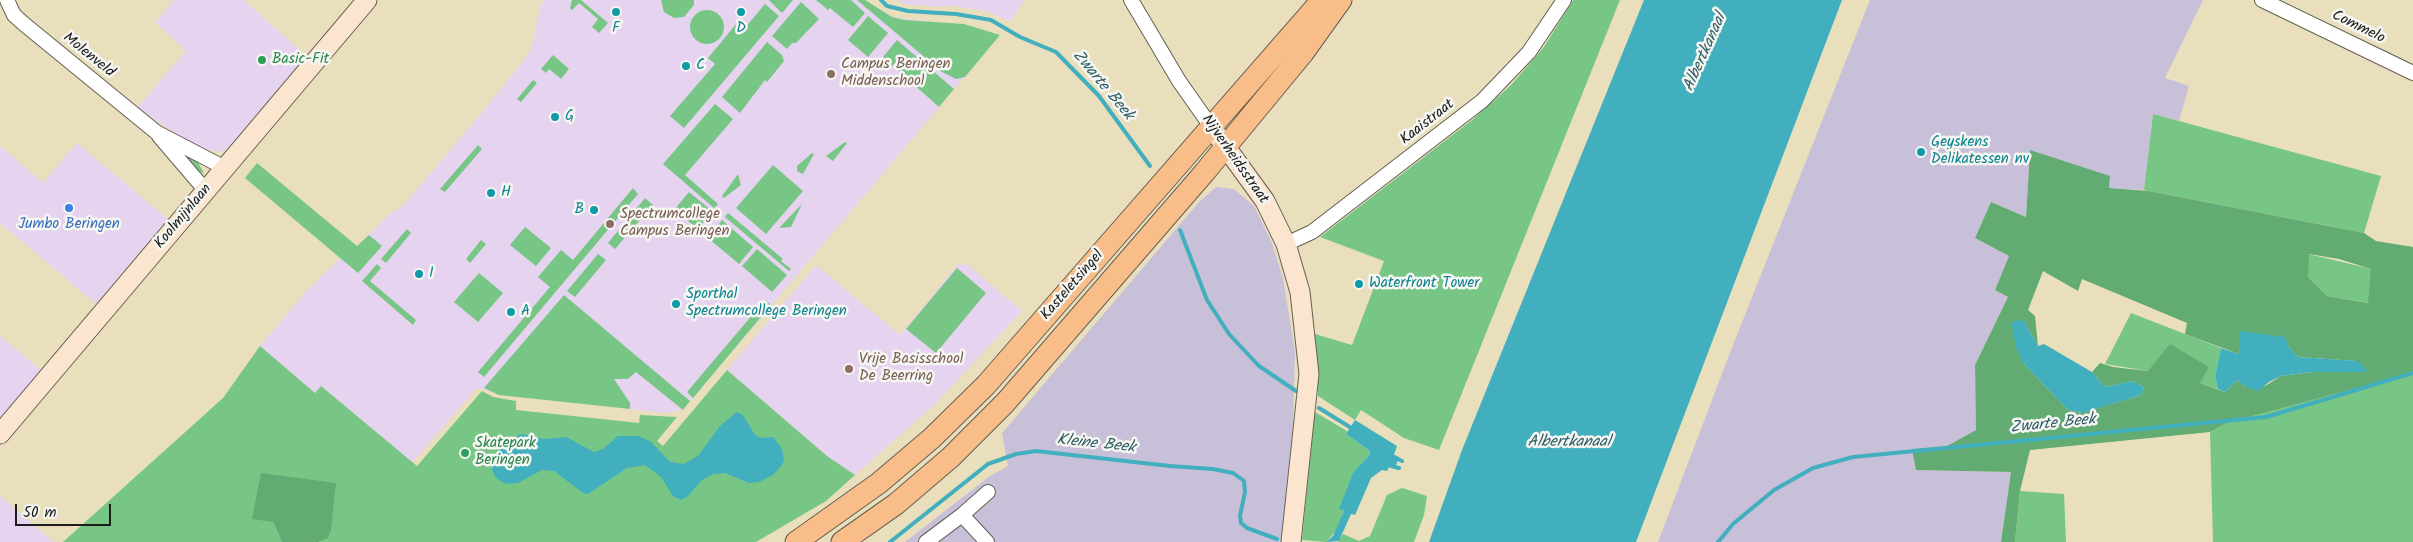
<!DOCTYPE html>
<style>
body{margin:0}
#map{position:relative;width:2413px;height:542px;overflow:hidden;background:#e9dfbc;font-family:Kalam,sans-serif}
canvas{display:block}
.scale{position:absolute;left:15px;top:504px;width:96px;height:22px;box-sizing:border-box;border:2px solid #1c1c1c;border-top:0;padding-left:6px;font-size:15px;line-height:18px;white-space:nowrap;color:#1c1c1c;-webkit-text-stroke:4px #f6f6f2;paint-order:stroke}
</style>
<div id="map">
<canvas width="2413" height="542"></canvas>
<div class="scale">50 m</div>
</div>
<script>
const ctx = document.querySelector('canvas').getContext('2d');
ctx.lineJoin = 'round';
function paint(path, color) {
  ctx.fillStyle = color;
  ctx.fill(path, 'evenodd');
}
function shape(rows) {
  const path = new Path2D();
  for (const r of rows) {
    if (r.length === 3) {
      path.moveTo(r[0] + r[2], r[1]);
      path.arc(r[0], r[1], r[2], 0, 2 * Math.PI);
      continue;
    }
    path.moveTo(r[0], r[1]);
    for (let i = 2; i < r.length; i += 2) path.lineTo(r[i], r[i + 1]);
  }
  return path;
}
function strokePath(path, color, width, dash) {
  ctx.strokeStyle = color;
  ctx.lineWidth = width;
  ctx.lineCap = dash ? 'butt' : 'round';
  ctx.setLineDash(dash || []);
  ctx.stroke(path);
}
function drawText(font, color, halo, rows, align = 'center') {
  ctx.font = font + ' Kalam,sans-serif';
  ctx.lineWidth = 5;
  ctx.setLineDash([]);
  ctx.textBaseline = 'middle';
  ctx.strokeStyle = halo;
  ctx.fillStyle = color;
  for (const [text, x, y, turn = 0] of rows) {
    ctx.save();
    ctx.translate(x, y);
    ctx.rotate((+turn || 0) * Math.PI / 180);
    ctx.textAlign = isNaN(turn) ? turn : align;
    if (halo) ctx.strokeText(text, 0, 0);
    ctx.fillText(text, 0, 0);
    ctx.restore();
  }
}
const built = shape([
 [174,0,244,0,306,56,228,148,221,152,200,149,137,108,186,51,155,22],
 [544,0,864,0,892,17,944,24,964,24,1000,35,683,410,666,413,499,395,484,389,476,389,412,463,322,386,315,393,260,346,306,292,335,263,360,243,391,213,402,207,475,121,531,51,541,3],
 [897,0,1024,0,1010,22,986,11,947,5,945,7,903,4],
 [77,143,168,219,96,304,0,223,0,146,43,183],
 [958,264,968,265,1022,311,934,405,855,475,827,456,727,370,816,265,900,335],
 [0,336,41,370,0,418],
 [0,496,54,542,0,542]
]);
const industrial = shape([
 [1870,0,2203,0,2165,78,2189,86,2179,121,2153,114,2144,190,2109,188,2030,151,2026,217,1991,202,1975,238,2009,256,1995,290,2008,297,1975,365,1976,430,1947,446,1913,449,1916,470,2011,472,2001,542,1658,542,1731,350],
 [1216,187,1234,189,1254,206,1272,243,1283,278,1295,352,1293,424,1281,542,905,542,990,476,1008,466,1002,433,1199,202]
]);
const green = shape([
 [572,0,581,0,608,23,599,33,592,27,598,19,579,3,572,10,570,8],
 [661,0,694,0,694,5,684,17,674,18,664,12],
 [769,0,793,0,782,13],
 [816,0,851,0,865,13,853,27,830,8,828,10],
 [857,0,865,0,892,17,905,20,964,24,1000,35,965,77,956,79,942,72],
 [1573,0,1620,0,1439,450,1404,438,1361,410,1355,420,1318,396,1315,334,1352,345,1384,261,1320,237,1472,120,1511,85,1544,47],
 [801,2,819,19,796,43,792,43,787,49,772,36],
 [765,4,779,16,684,128,670,116,715,64,708,58,737,23,744,29],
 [707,27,17],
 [868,16,888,33,868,57,848,40],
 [897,40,954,89,939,107,883,57],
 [767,42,782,55,784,61,767,82,765,80,740,113,722,97],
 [553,55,569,69,561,79,549,69,546,73,541,69],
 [533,80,537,83,521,102,517,99],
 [715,104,733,119,685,175,718,204,714,208,663,164],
 [2153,114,2381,176,2364,233,2144,190],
 [845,142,847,143,833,161,826,156],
 [478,145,482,149,445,192,440,189],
 [174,146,196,159,204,173,197,171],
 [812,153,814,154,803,174,797,171,797,166],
 [257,163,357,246,369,235,382,246,358,273,245,178],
 [773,165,803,191,766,234,736,208],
 [738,174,741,185,724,198,722,196],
 [633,188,638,194,484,377,478,372,550,287,538,277,561,250,573,260],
 [689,192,712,211,698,229,674,210],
 [645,198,653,205,615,249,608,243],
 [802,204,791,227,779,228],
 [728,213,783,259,781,261,791,269,789,271,725,217],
 [722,220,753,247,739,264,708,238],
 [525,227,551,248,536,266,510,245],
 [407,229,411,233,386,263,381,259],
 [481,240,486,244,470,263,466,259],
 [757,249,787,275,772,292,742,266],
 [598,254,606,260,575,297,567,291],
 [2308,254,2372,269,2369,303,2327,296,2308,277],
 [377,264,381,268,370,281,416,320,413,325,362,281],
 [957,268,986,293,936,353,906,329],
 [479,273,503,293,478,322,454,302],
 [564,295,690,401,683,410,636,372,628,379,614,379,630,403,630,409,499,395,484,388],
 [765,300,771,305,693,398,687,392],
 [2131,313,2221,348,2215,376,2218,389,2200,383,2208,367,2148,371,2105,364],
 [260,346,315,393,321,386,417,466,482,391,493,397,516,401,516,410,639,423,640,415,677,417,657,441,663,446,727,370,827,456,855,475,826,501,756,542,318,542,327,539,273,522,282,542,63,542,223,398],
 [2413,373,2413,542,2213,542,2210,432,2227,423],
 [1315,412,1347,431,1346,434,1370,451,1370,454,1362,463,1340,509,1344,511,1336,531,1326,542,1302,540],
 [1402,488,1427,496,1424,515,1414,542,1338,542,1343,534,1359,541,1370,536,1387,495],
 [2020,491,2064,494,2066,542,2015,542]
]);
const forest = shape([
 [2030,150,2110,176,2109,188,2149,191,2364,233,2376,241,2413,247,2413,373,2227,423,2210,432,2030,450,2020,491,2015,542,2001,542,2011,472,1916,470,1912,449,1947,446,1976,430,1975,365,2008,297,1995,290,2009,256,1975,238,1991,202,2026,217],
 [2309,254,2339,259,2371,269,2368,303,2327,296,2308,277],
 [2043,271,2078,291,2082,279,2187,323,2185,334,2239,354,2241,345,2288,346,2298,357,2357,361,2367,372,2311,372,2281,376,2265,386,2246,387,2237,380,2225,392,2200,383,2209,367,2170,344,2148,371,2113,367,2100,363,2092,372,2105,387,2132,381,2144,387,2141,395,2081,413,2068,410,2023,363,2023,320,2038,346,2035,316,2028,310],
 [261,473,336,483,331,530,327,539,318,542,282,542,273,522,252,519]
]);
const water = shape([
 [1644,0,1842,0,1636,542,1429,542,1462,450],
 [2023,320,2038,346,2044,344,2092,372,2105,387,2132,381,2144,387,2141,395,2082,413,2068,410,2023,363,2016,347,2011,322],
 [2240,331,2285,337,2288,346,2298,357,2358,361,2368,372,2311,372,2281,376,2269,382,2258,391,2246,387,2237,380,2225,392,2218,389,2215,376,2221,348,2239,354],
 [737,412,743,415,755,435,761,438,773,437,782,449,784,460,782,465,773,475,759,482,749,483,725,473,713,474,702,480,687,497,681,500,673,496,661,477,645,465,627,468,588,494,583,493,554,471,542,470,518,483,506,484,496,478,492,470,494,460,501,445,505,441,521,434,544,439,566,437,594,452,603,449,618,436,639,436,651,442,670,462,684,464,698,456,720,426],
 [1355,420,1397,446,1394,455,1399,457,1395,469,1389,467,1387,471,1382,470,1371,478,1355,515,1351,514,1339,541,1326,542,1333,536,1344,511,1339,509,1353,473,1370,454,1370,451,1346,434]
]);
const stream = shape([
 [881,0,887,6,908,11,956,14,991,20,1020,37,1056,52,1099,96,1150,166],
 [1180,230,1207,300,1229,334,1259,366,1296,391],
 [1319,408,1353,429],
 [1394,457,1402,461],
 [1391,466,1399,468],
 [890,542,988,464,1016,454,1036,451,1170,466,1213,469,1233,473,1244,481,1245,492,1240,516,1241,523,1247,528,1277,539],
 [1718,542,1733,524,1774,490,1813,468,1853,457,2266,417,2413,373]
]);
const street = shape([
 [7,0,14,15,24,24,156,132,225,168],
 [1131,0,1179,81,1212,128],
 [2262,0,2413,73],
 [159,136,206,191],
 [1286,244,1312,232,1482,101,1529,52,1564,0],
 [962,515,988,492],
 [926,542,962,515,987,542]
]);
const secondary = shape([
 [1212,128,1265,201,1286,244,1300,292,1309,374,1291,542],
 [0,434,367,0]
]);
const primary = shape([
 [796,542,879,483,932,438,986,385,1322,0],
 [842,542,896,504,951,457,1005,403,1204,173,1303,53,1341,0]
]);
const markers = [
 [616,12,5,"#0f9aa8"],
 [741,12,5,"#0f9aa8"],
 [262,60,5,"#2e9e5b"],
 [686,66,5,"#0f9aa8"],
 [831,74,5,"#8d6e63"],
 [555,117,5,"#0f9aa8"],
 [1921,152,5,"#0f9aa8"],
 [491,193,5,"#0f9aa8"],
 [69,208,5,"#3f7fe0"],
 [594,210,5,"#0f9aa8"],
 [610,224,5,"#8d6e63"],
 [419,274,5,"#0f9aa8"],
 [1359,284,5,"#0f9aa8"],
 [676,304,5,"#0f9aa8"],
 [511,312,5,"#0f9aa8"],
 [849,369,5,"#8d6e63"],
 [465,453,5,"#2e9e5b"]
];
const streetNames = [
 ["Commelo",2358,28,26],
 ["Molenveld",88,56,39],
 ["Kaaistraat",1428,123,-38],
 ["Nijverheidsstraat",1234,160,55],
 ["Koolmijnlaan",184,217,-50],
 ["Kasteletsingel",1073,286,-49]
];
const cultureNames = [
 ["F",616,29,"center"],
 ["D",741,29,"center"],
 ["C",696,66],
 ["G",565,117],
 ["Geyskens",1931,143],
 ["Delikatessen nv",1931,160],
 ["H",501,193],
 ["B",584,210,"right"],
 ["I",429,274],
 ["Waterfront Tower",1369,284],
 ["Sporthal",686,295],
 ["Spectrumcollege Beringen",686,312],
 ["A",521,312]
];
const leisureNames = [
 ["Basic-Fit",272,60],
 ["Skatepark",475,444],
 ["Beringen",475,461]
];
const educationNames = [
 ["Campus Beringen",841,65],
 ["Middenschool",841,82],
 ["Spectrumcollege",620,215],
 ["Campus Beringen",620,232],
 ["Vrije Basisschool",859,360],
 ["De Beerring",859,377]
];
const shopNames = [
 ["Jumbo Beringen",69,225]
];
const waterNames = [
 ["Albertkanaal",1706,53,-66],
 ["Zwarte Beek",1102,86,50],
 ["Zwarte Beek",2053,425,-6],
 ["Albertkanaal",1569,443],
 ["Kleine Beek",1096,445,6]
];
paint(built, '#e6d3f0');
paint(industrial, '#c8c0d8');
paint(green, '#78c686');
paint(forest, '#62ab73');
paint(water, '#42afbf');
strokePath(stream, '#42afbf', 4);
strokePath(street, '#646054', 16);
strokePath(secondary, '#646054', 21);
strokePath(primary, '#646054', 23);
strokePath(street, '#fff', 14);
strokePath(secondary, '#fce5cf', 19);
strokePath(primary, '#f8bd88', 21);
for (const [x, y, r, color] of markers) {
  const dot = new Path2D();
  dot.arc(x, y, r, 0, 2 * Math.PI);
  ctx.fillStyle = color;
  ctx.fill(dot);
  strokePath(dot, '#f6f6f2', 2);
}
drawText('15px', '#1c1c1c', '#f6f6f2', streetNames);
drawText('15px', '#0d838f', '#f6f6f2', cultureNames, 'left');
drawText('15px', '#27864d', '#f6f6f2', leisureNames, 'left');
drawText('15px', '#785e54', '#f6f6f2', educationNames, 'left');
drawText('15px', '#366cbe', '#f6f6f2', shopNames);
drawText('italic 16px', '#2d5e65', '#f6f6f2', waterNames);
</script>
